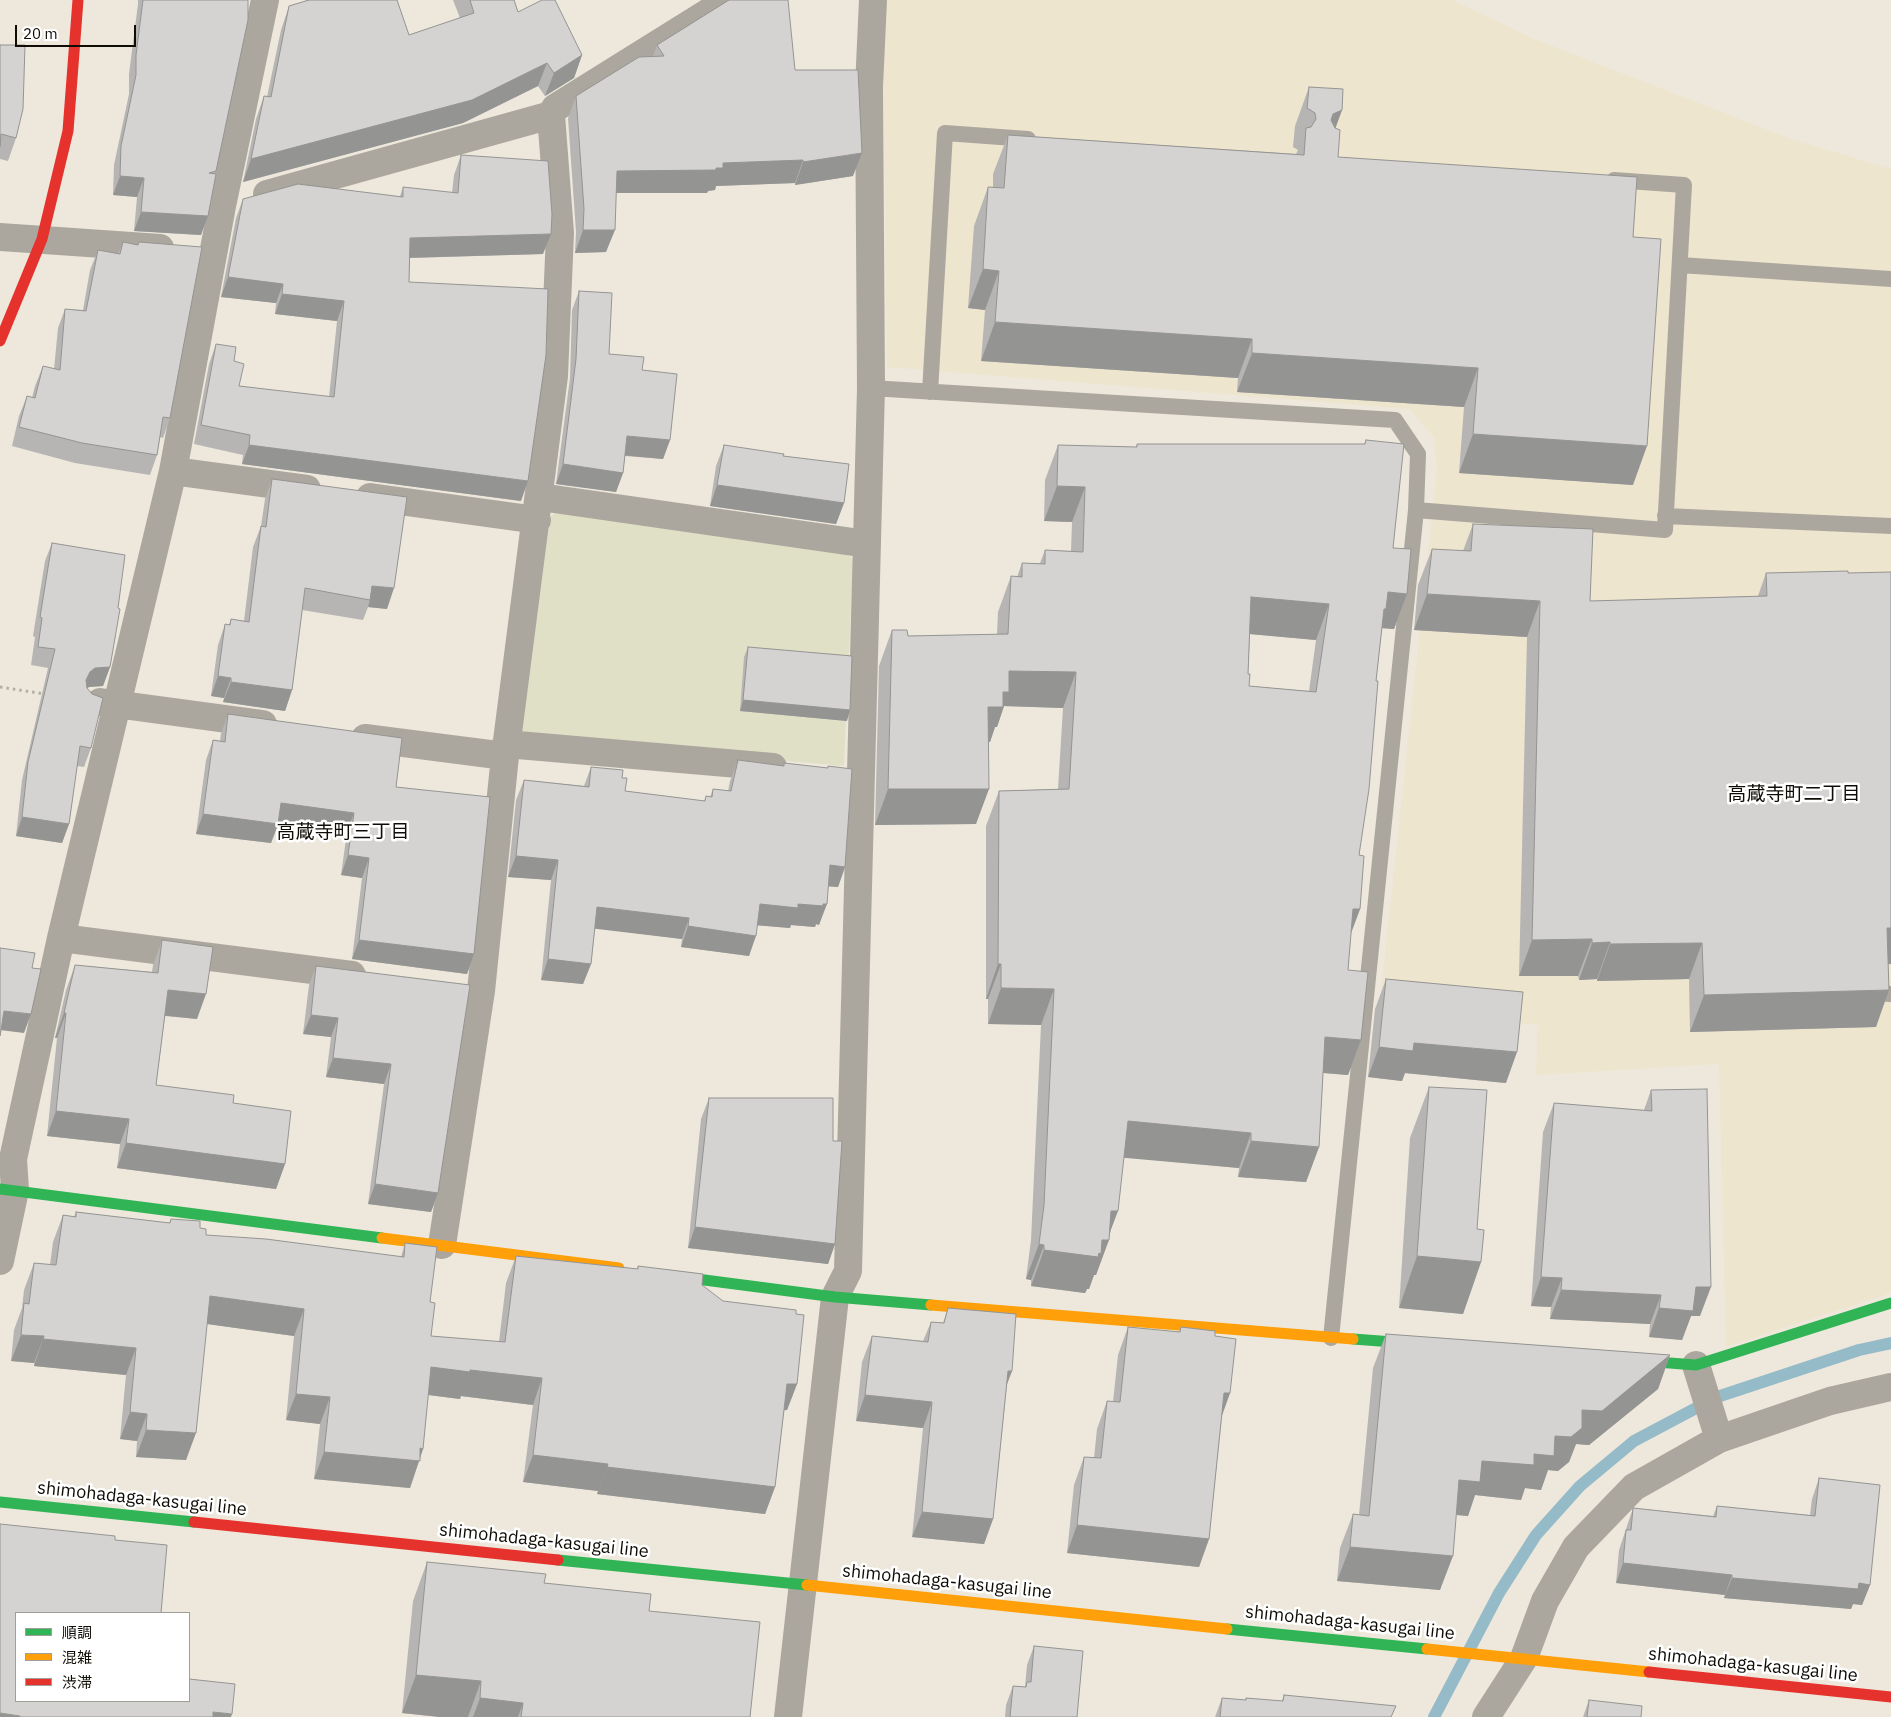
<!DOCTYPE html>
<meta charset="utf-8">
<style>
body{margin:0}
#map{position:relative;width:1891px;height:1717px;overflow:hidden;background:#ede8db;font-family:"IBM Plex Sans","Noto Sans JP",sans-serif}
canvas{display:block}
.legend{position:absolute;left:15px;top:1612px;width:175px;height:90px;box-sizing:border-box;background:#fff;border:1px solid #9f9e9b;margin:0;padding:6px 9px;list-style:none;font-size:15px;color:#0f0c05}
.legend li{display:flex;align-items:center;gap:10px;height:25px}
.legend b{width:25px;border:1px solid #9f9e9b}
.scale{position:absolute;left:15px;top:25px;width:121px;height:22px;box-sizing:border-box;border:2px solid #0f0c05;border-top:0;padding-left:6px;font-size:15px;line-height:18px;white-space:nowrap;color:#0f0c05;-webkit-text-stroke:4px #fff;paint-order:stroke}
</style>
<div id="map">
<canvas width="1891" height="1717"></canvas>
<ul class="legend">
<li><b style="height:6px;background:#30b455"></b>順調</li>
<li><b style="height:6px;background:#ff9f0a"></b>混雑</li>
<li><b style="height:6px;background:#e5322d"></b>渋滞</li>
</ul>
<div class="scale">20 m</div>
</div>
<script>
const ctx = document.querySelector('canvas').getContext('2d');
ctx.lineJoin = 'round';
function paint(path, color) {
  ctx.fillStyle = color;
  ctx.fill(path, 'evenodd');
}
function shape(rows) {
  const path = new Path2D();
  for (const r of rows) {
    path.moveTo(r[0], r[1]);
    for (let i = 2; i < r.length; i += 2) path.lineTo(r[i], r[i + 1]);
  }
  return path;
}
function strokePath(path, color, width, dash) {
  ctx.strokeStyle = color;
  ctx.lineWidth = width;
  ctx.lineCap = dash ? 'butt' : 'round';
  ctx.setLineDash(dash || []);
  ctx.stroke(path);
}
function drawText(font, color, halo, rows, align = 'center') {
  ctx.font = font + ' "IBM Plex Sans","Noto Sans JP",sans-serif';
  ctx.lineWidth = 5;
  ctx.setLineDash([]);
  ctx.textBaseline = 'middle';
  ctx.strokeStyle = halo;
  ctx.fillStyle = color;
  for (const [text, x, y, turn = 0] of rows) {
    ctx.save();
    ctx.translate(x, y);
    ctx.rotate((+turn || 0) * Math.PI / 180);
    ctx.textAlign = isNaN(turn) ? turn : align;
    if (halo) ctx.strokeText(text, 0, 0);
    ctx.fillText(text, 0, 0);
    ctx.restore();
  }
}
const built = shape([
 [885,0,1452,0,1534,39,1791,139,1891,169,1891,1293,1726,1347,1719,1064,1536,1075,1538,1025,1379,1011,1437,471,1434,437,1409,409,887,367,883,42]
]);
const green = shape([
 [561,509,840,546,853,560,844,766,524,738,518,729,544,521]
]);
const stream = shape([
 [1434,1717,1499,1593,1536,1535,1580,1486,1634,1441,1717,1397,1859,1350,1891,1343]
]);
const path = shape([
 [0,687,45,694]
]);
const lane = shape([
 [1680,265,1891,279],
 [871,388,1395,420,1418,454,1416,510,1331,1338],
 [930,392,945,133,1028,139],
 [1416,510,1665,530,1684,185,1614,180],
 [1665,516,1891,526],
 [1888,994,1891,994]
]);
const street = shape([
 [267,194,551,115,555,108,728,0],
 [0,237,160,248],
 [173,471,307,489],
 [370,497,537,520],
 [540,497,867,544],
 [100,702,263,724],
 [365,738,505,756],
 [506,744,773,767],
 [61,938,352,975],
 [442,1245,481,991,505,756,554,376,560,233,551,115],
 [0,1261,15,1190,13,1159,61,938,173,471,222,206,265,0],
 [1696,1365,1719,1439],
 [788,1717,835,1297,848,1271,871,388,869,87,873,0],
 [1486,1717,1524,1658,1545,1601,1576,1547,1634,1487,1719,1439,1830,1401,1891,1387]
]);
const fast = shape([
 [0,1189,382,1238],
 [666,1275,835,1297,931,1305],
 [1353,1339,1420,1344],
 [1630,1360,1696,1365,1891,1303],
 [0,1502,194,1522],
 [558,1560,807,1585],
 [1227,1629,1427,1649]
]);
const slow = shape([
 [382,1238,619,1268],
 [931,1305,1353,1339],
 [807,1585,1227,1629],
 [1427,1649,1649,1672]
]);
const jam = shape([
 [0,341,42,239,68,131,78,0],
 [194,1522,558,1560],
 [1649,1672,1891,1697]
]);
const wall = shape([
 [138,0,248,0,215,174,201,235,134,231,137,197,113,195,114,165,129,94,129,74,138,4],
 [305,0,397,0,409,35,460,18,453,0,514,0,518,12,582,55,574,78,545,96,538,86,463,123,243,182,256,119,264,96,267,97,281,30,289,6,306,1],
 [0,45,16,138,8,161,0,159],
 [657,45,795,70,853,176,795,185,795,183,716,186,715,190,708,191,707,193,616,193,606,252,575,253,576,232,568,118,576,96,653,56],
 [1309,87,1342,110,1335,128,1338,157,1633,237,1633,485,1459,473,1464,407,1237,392,1238,378,981,361,985,310,968,308,974,226,988,187,993,188,993,174,1008,135,1296,154,1298,150,1293,147,1295,126],
 [461,155,543,254,410,258,409,282,521,501,242,464,243,455,194,444,209,364,216,344,234,361,239,386,329,397,337,321,275,314,276,303,221,297,236,218,243,199,400,196,403,187,452,193,454,175],
 [123,242,138,245,139,242,170,418,163,438,160,437,157,455,150,475,75,463,12,446,19,416,27,396,32,398,35,386,43,366,54,369,58,328,65,309,83,310,90,270,98,250,118,254],
 [579,291,609,354,642,370,670,440,663,459,625,456,623,473,616,492,556,484,570,378,572,310],
 [1366,440,1393,548,1407,594,1394,629,1382,628,1376,681,1359,855,1360,909,1351,933,1348,970,1361,1040,1348,1075,1323,1073,1319,1147,1306,1182,1238,1177,1239,1168,1124,1157,1110,1234,1096,1275,1094,1275,1089,1289,1087,1289,1085,1293,1031,1286,1031,1280,1026,1279,1031,1240,1041,1025,988,1024,988,999,986,999,986,826,999,791,1058,789,1063,708,1004,706,997,727,995,727,990,742,988,742,976,824,875,825,879,666,892,630,908,636,997,634,998,612,1011,576,1017,577,1022,563,1040,563,1045,550,1071,551,1072,522,1044,521,1045,480,1058,445,1136,447,1137,444,1364,444],
 [1250,634,1316,640,1309,691,1249,686,1248,674],
 [724,445,783,456,844,503,836,524,710,506,716,466],
 [272,479,387,609,368,607,363,620,302,610,292,690,285,711,223,702,224,698,211,696,218,645,225,624,229,625,231,619,244,621,253,547,261,526,265,499],
 [1473,524,1590,601,1758,596,1766,573,1888,964,1876,1027,1690,1032,1689,979,1597,981,1597,979,1579,980,1578,976,1519,976,1527,637,1414,630,1418,585,1432,549,1463,551],
 [52,543,110,667,103,686,89,687,87,688,91,748,84,767,77,766,69,824,62,843,16,836,22,780,48,668,31,665,35,637,33,636,45,561],
 [748,647,847,721,740,711,744,657],
 [228,714,396,787,474,954,467,974,352,959,362,878,341,875,347,832,279,823,271,843,196,834,206,760,213,740,220,741,221,734],
 [738,760,783,766,784,763,845,867,838,887,828,886,819,925,816,924,815,927,791,925,790,928,757,925,749,956,681,947,682,939,595,928,591,964,583,984,541,980,551,880,508,877,516,800,524,780,584,786,591,767,622,778,625,791,704,801,706,796,710,797,713,789,728,791,730,781],
 [162,940,197,1019,165,1016,156,1085,233,1103,285,1164,276,1189,117,1168,120,1144,47,1136,57,1038,55,1038,66,990,75,965,152,972,153,965],
 [316,966,470,985,438,1193,431,1212,368,1204,384,1084,326,1077,331,1037,303,1034,309,985],
 [1386,979,1506,1083,1405,1073,1402,1081,1368,1077,1375,1009],
 [1429,1087,1477,1229,1481,1262,1463,1314,1399,1308,1410,1138],
 [1651,1090,1700,1316,1691,1316,1682,1340,1649,1337,1650,1324,1550,1319,1551,1307,1531,1306,1543,1132,1554,1103,1644,1110],
 [709,1098,833,1141,835,1244,828,1264,688,1248,701,1119],
 [76,1212,169,1223,171,1219,200,1228,206,1235,401,1257,405,1243,430,1302,431,1336,499,1342,506,1283,516,1256,637,1269,638,1266,702,1285,797,1384,787,1410,784,1410,775,1487,765,1514,597,1494,598,1491,523,1482,533,1405,461,1396,460,1399,428,1395,423,1449,410,1488,314,1479,320,1424,286,1420,294,1336,207,1324,186,1460,136,1457,137,1441,120,1439,126,1375,34,1366,34,1363,11,1361,14,1330,22,1308,24,1290,34,1263,50,1265,53,1242,63,1215,74,1217],
 [948,1308,1012,1371,1007,1384,993,1519,984,1544,912,1537,923,1428,856,1421,862,1362,872,1336,923,1341,931,1322,943,1323],
 [1128,1327,1179,1332,1181,1327,1215,1336,1230,1393,1222,1415,1209,1539,1199,1567,1067,1553,1074,1485,1084,1457,1094,1458,1097,1429,1107,1401,1113,1402,1118,1355],
 [1386,1334,1670,1355,1658,1389,1589,1445,1576,1444,1569,1462,1558,1471,1548,1470,1541,1490,1525,1488,1521,1500,1475,1495,1468,1516,1456,1515,1440,1590,1337,1581,1340,1548,1353,1514,1359,1515,1373,1368],
 [1819,1478,1870,1585,1862,1605,1853,1604,1851,1609,1724,1598,1725,1595,1616,1583,1619,1550,1633,1508,1713,1516,1717,1506,1810,1515,1812,1499],
 [427,1562,544,1583,649,1611,750,1717,440,1717,402,1713,413,1601],
 [1034,1646,1077,1717,1005,1717,1006,1705,1013,1686,1025,1687,1027,1665],
 [1284,1695,1392,1717,1215,1717,1222,1698,1245,1700,1246,1698,1282,1701],
 [1589,1700,1641,1717,1583,1717]
]);
const shadedWall = shape([
 [582,55,574,78,545,96,554,73],
 [547,63,538,86,463,123,243,182,251,159],
 [1342,110,1328,149,1319,153,1333,114],
 [862,153,853,176,795,185,803,162],
 [803,160,795,183,716,186,715,190,708,191,707,193,609,193,617,171,716,168,723,163],
 [120,176,144,178,137,197,113,195],
 [141,212,208,216,201,235,134,231],
 [583,230,615,230,606,252,575,253],
 [551,234,543,254,403,258,410,238],
 [983,269,999,271,985,310,968,308],
 [228,277,283,284,276,303,221,297],
 [282,294,344,301,337,321,275,314],
 [995,322,1252,339,1238,378,981,361],
 [1252,353,1478,368,1464,407,1237,392],
 [1473,434,1647,446,1633,485,1459,473],
 [627,436,670,440,663,459,620,455],
 [249,445,528,481,521,501,242,464],
 [563,464,623,473,616,492,556,484],
 [717,485,844,503,836,524,710,506],
 [1057,486,1085,487,1072,522,1044,521],
 [372,586,394,588,387,609,368,607,370,600],
 [1388,592,1407,594,1394,629,1380,628],
 [1427,594,1540,601,1527,637,1414,630],
 [1251,597,1329,604,1316,640,1238,633],
 [110,667,103,686,89,687,83,691,86,680,90,672,95,668],
 [1009,671,1076,672,1063,708,1004,706,997,727,995,727,990,742,975,742,988,707],
 [218,676,231,678,224,698,211,696],
 [231,682,292,690,285,711,223,702],
 [743,700,850,710,847,721,740,711],
 [888,789,989,789,976,824,875,825],
 [281,803,354,813,347,832,274,823],
 [203,814,278,824,271,843,196,834],
 [22,817,69,824,62,843,16,836],
 [348,855,369,858,362,878,341,875],
 [516,856,558,860,551,880,508,877],
 [830,865,845,867,838,887,823,886],
 [760,904,827,904,819,925,816,924,815,927,791,925,790,928,753,925],
 [597,907,689,918,682,939,589,928],
 [1353,909,1360,909,1347,944],
 [688,926,756,936,749,956,681,947],
 [1887,928,1891,928,1891,964,1874,965],
 [1592,939,1578,976,1519,976,1532,940],
 [359,940,474,954,467,974,352,959],
 [1610,942,1597,979,1579,980,1592,943],
 [1702,943,1689,979,1597,981,1610,944],
 [548,959,591,964,583,984,541,980],
 [998,964,1001,964,988,999,986,999],
 [1001,988,1054,989,1041,1025,988,1024],
 [168,990,206,994,197,1019,159,1015],
 [1889,990,1876,1027,1690,1032,1704,995],
 [4,1011,31,1014,24,1033,0,1030],
 [64,1013,66,1013,57,1038,55,1038],
 [311,1015,338,1018,331,1037,303,1034],
 [1325,1037,1361,1040,1348,1075,1312,1072],
 [1414,1043,1517,1052,1506,1083,1405,1073,1402,1081,1368,1077,1379,1047],
 [333,1058,391,1064,384,1084,326,1077],
 [56,1111,129,1119,120,1144,47,1136],
 [1128,1121,1251,1133,1239,1168,1115,1157],
 [1251,1141,1319,1147,1306,1182,1238,1177],
 [126,1143,285,1164,276,1189,117,1168],
 [375,1184,438,1193,431,1212,368,1204],
 [1111,1211,1118,1211,1107,1240,1109,1240,1096,1275,1094,1275,1089,1289,1087,1289,1085,1293,1031,1286,1044,1250],
 [695,1227,835,1244,828,1264,688,1248],
 [1039,1244,1044,1245,1031,1280,1026,1279],
 [1417,1256,1481,1262,1463,1314,1399,1308],
 [1541,1277,1562,1278,1551,1307,1531,1306],
 [1696,1287,1711,1287,1700,1316,1691,1316,1682,1340,1649,1337,1659,1308],
 [1561,1290,1661,1295,1650,1324,1550,1319],
 [210,1296,304,1309,294,1336,200,1323],
 [21,1335,44,1336,34,1363,11,1361],
 [43,1339,136,1348,126,1375,34,1366],
 [1670,1355,1658,1389,1589,1445,1576,1444,1569,1462,1558,1471,1548,1470,1541,1490,1525,1488,1521,1500,1475,1495,1468,1516,1447,1514,1459,1480,1482,1461,1534,1454,1555,1436,1582,1410],
 [431,1367,470,1370,542,1378,533,1405,461,1396,460,1399,421,1394],
 [1008,1371,1012,1371,1002,1397],
 [787,1384,797,1384,787,1410,777,1411],
 [1224,1393,1230,1393,1220,1421],
 [296,1394,330,1397,320,1424,286,1420],
 [865,1395,932,1402,923,1428,856,1421],
 [130,1412,147,1414,137,1441,120,1439],
 [146,1430,196,1433,186,1460,136,1457],
 [420,1448,423,1449,410,1488,314,1479,324,1452],
 [533,1455,608,1464,598,1491,523,1482],
 [607,1467,775,1487,765,1514,597,1494],
 [922,1512,993,1519,984,1544,912,1537],
 [1077,1525,1209,1539,1199,1567,1067,1553],
 [1350,1547,1453,1556,1440,1590,1337,1581],
 [1623,1563,1732,1575,1725,1595,1616,1583],
 [1732,1578,1859,1583,1870,1585,1862,1605,1853,1604,1851,1609,1724,1598],
 [416,1675,481,1681,468,1717,440,1717,402,1713],
 [480,1698,523,1703,518,1717,473,1717],
 [213,1712,232,1714,231,1717,212,1717],
 [0,1713,20,1716,20,1717,0,1717]
]);
const building = shape([
 [143,0,248,0,248,20,216,171,209,173,216,174,208,216,141,212,144,178,120,176,121,146,136,75,136,55,143,0],
 [309,0,397,0,409,35,474,13,470,0,514,0,518,12,542,0,555,0,582,55,554,73,547,63,472,100,251,159,264,96,271,97,289,6,309,0],
 [729,0,788,0,795,70,858,70,862,153,803,162,803,160,723,163,723,168,716,168,716,170,617,171,615,230,583,230,584,209,576,96,639,57,664,56,657,45,729,0],
 [0,45,25,45,23,109,16,138,1,134,0,147,0,45],
 [1309,87,1343,89,1342,110,1333,114,1331,120,1335,128,1340,130,1338,157,1637,177,1633,237,1661,239,1647,446,1473,434,1478,368,1252,353,1252,339,995,322,999,271,983,269,988,187,1004,188,1008,135,1304,155,1306,128,1311,127,1316,119,1315,113,1307,108,1309,87],
 [461,155,548,161,552,214,551,234,410,238,409,282,548,289,546,355,528,481,249,445,250,435,201,425,216,344,236,347,234,361,244,364,239,386,334,397,344,301,282,294,283,284,228,277,243,199,298,184,403,197,403,187,458,193,461,155],
 [123,242,138,245,139,242,202,247,170,418,163,417,157,455,82,443,19,427,27,396,35,398,43,366,60,370,65,309,86,311,98,250,120,254,123,242],
 [579,291,612,293,609,354,644,357,642,370,677,374,670,440,627,436,623,473,563,464,576,359,579,291],
 [1366,440,1404,444,1393,548,1411,549,1407,594,1388,592,1386,609,1384,609,1376,681,1378,681,1369,789,1359,855,1364,856,1360,909,1353,909,1348,970,1368,972,1361,1040,1325,1037,1319,1147,1251,1141,1251,1133,1128,1121,1118,1211,1111,1211,1109,1240,1102,1240,1101,1254,1099,1253,1098,1257,1044,1250,1044,1245,1039,1244,1044,1205,1054,989,1001,988,1001,964,998,964,999,791,1069,789,1076,672,1009,671,1009,692,1003,692,1003,707,988,707,989,789,888,789,892,630,907,630,908,636,1008,634,1011,576,1022,577,1022,563,1045,564,1045,550,1083,552,1085,487,1057,486,1058,445,1137,447,1137,444,1365,444,1366,440],
 [1251,597,1329,604,1316,692,1249,686,1250,674,1248,674,1251,597],
 [724,445,784,454,783,456,849,464,844,503,717,485,724,445],
 [272,479,407,497,394,588,372,586,370,600,305,588,292,690,231,682,231,678,218,676,225,624,230,625,231,619,249,622,261,526,266,527,272,479],
 [1473,524,1593,529,1590,601,1767,596,1766,573,1848,571,1848,573,1891,572,1891,928,1887,928,1889,990,1704,995,1702,943,1610,944,1610,942,1592,943,1592,939,1532,940,1540,601,1427,594,1432,549,1471,551,1473,524],
 [52,543,125,555,118,608,120,609,110,667,95,668,90,672,86,680,87,688,92,694,103,698,91,748,80,746,69,824,22,817,28,762,55,649,38,647,42,618,40,617,52,543],
 [748,647,852,656,850,710,743,700,748,647],
 [228,714,402,738,396,787,490,797,474,954,359,940,369,858,348,855,354,813,281,803,278,824,203,814,213,740,225,742,228,714],
 [738,760,784,766,784,763,828,768,828,766,852,769,845,867,830,865,827,904,823,904,823,906,798,904,798,908,760,904,756,936,688,926,689,918,597,907,591,964,548,959,558,860,516,856,524,780,589,787,591,767,623,770,622,778,627,778,625,791,705,801,706,796,712,797,713,789,731,791,738,760],
 [162,940,213,947,206,994,168,990,156,1085,234,1095,233,1103,291,1111,285,1164,126,1143,129,1119,56,1111,66,1013,64,1013,75,965,158,973,162,940],
 [0,948,35,953,32,968,41,969,31,1014,4,1011,0,1036,0,948],
 [316,966,470,985,438,1193,375,1184,391,1064,333,1058,338,1018,311,1015,316,966],
 [1386,979,1523,992,1517,1052,1414,1043,1413,1051,1379,1047,1386,979],
 [1429,1087,1487,1090,1477,1229,1484,1230,1481,1262,1417,1256,1429,1087],
 [1707,1089,1711,1287,1696,1287,1693,1311,1659,1308,1661,1295,1561,1290,1562,1278,1541,1277,1554,1103,1652,1111,1651,1090,1707,1089],
 [709,1098,833,1098,833,1141,842,1141,835,1244,695,1227,709,1098],
 [76,1212,170,1223,171,1219,200,1221,200,1228,206,1229,206,1235,266,1239,404,1257,405,1243,437,1247,430,1302,435,1303,431,1336,505,1342,516,1256,638,1269,638,1266,703,1274,702,1285,723,1301,796,1310,796,1314,804,1315,797,1384,787,1384,775,1487,607,1467,608,1464,533,1455,542,1378,470,1370,470,1372,431,1367,423,1449,420,1448,420,1461,324,1452,330,1397,296,1394,304,1309,210,1296,196,1433,146,1430,147,1414,130,1412,136,1348,43,1339,44,1336,21,1335,24,1303,29,1304,34,1263,56,1265,63,1215,76,1217,76,1212],
 [948,1308,1016,1314,1012,1371,1008,1371,993,1519,922,1512,932,1402,865,1395,872,1336,928,1342,931,1322,944,1323,948,1308],
 [1128,1327,1180,1332,1181,1327,1215,1331,1215,1336,1236,1339,1230,1393,1224,1393,1209,1539,1077,1525,1084,1457,1101,1458,1107,1401,1120,1402,1128,1327],
 [1386,1334,1670,1355,1602,1411,1582,1410,1582,1428,1571,1437,1555,1436,1554,1456,1534,1454,1534,1465,1482,1461,1480,1482,1459,1480,1453,1556,1350,1547,1353,1514,1369,1516,1386,1334],
 [1819,1478,1880,1485,1870,1585,1859,1583,1858,1589,1732,1578,1732,1575,1623,1563,1626,1530,1631,1530,1633,1508,1716,1517,1717,1506,1815,1516,1819,1478],
 [0,1524,115,1536,115,1540,167,1545,161,1613,16,1613,16,1701,189,1701,189,1679,235,1684,232,1714,213,1712,213,1717,20,1717,20,1716,0,1713,0,1524],
 [427,1562,546,1574,544,1583,651,1594,649,1611,760,1622,750,1717,521,1717,523,1703,480,1698,481,1681,416,1675,427,1562],
 [1034,1646,1083,1651,1077,1717,1010,1717,1013,1686,1026,1687,1027,1682,1031,1682,1034,1646],
 [1284,1695,1396,1706,1391,1717,1220,1717,1222,1698,1246,1700,1246,1698,1283,1701,1284,1695],
 [1589,1700,1642,1706,1641,1717,1587,1717,1589,1700]
]);
const streetNames = [
 ["shimohadaga-kasugai line",142,1499,6],
 ["shimohadaga-kasugai line",544,1541,6],
 ["shimohadaga-kasugai line",947,1582,6],
 ["shimohadaga-kasugai line",1350,1623,6],
 ["shimohadaga-kasugai line",1753,1665,6]
];
const neighbourhoodNames = [
 ["高蔵寺町二丁目",1794,795],
 ["高蔵寺町三丁目",343,833]
];
paint(built, '#eee5ce');
paint(green, '#e0e0c6');
strokePath(stream, '#95bac8', 12);
strokePath(path, '#b2ada5', 3, [2.5, 4]);
strokePath(lane, '#aca79e', 16);
strokePath(street, '#aca79e', 28);
strokePath(fast, '#30b455', 11);
strokePath(slow, '#ff9f0a', 11);
strokePath(jam, '#e5322d', 11);
paint(wall, '#b6b5b4');
paint(shadedWall, '#949492');
paint(building, '#d4d3d1');
strokePath(building, '#949492', 1);
drawText('18px', '#0f0c05', '#fff', streetNames);
drawText('19px', '#0f0c05', '#fff', neighbourhoodNames);
</script>
